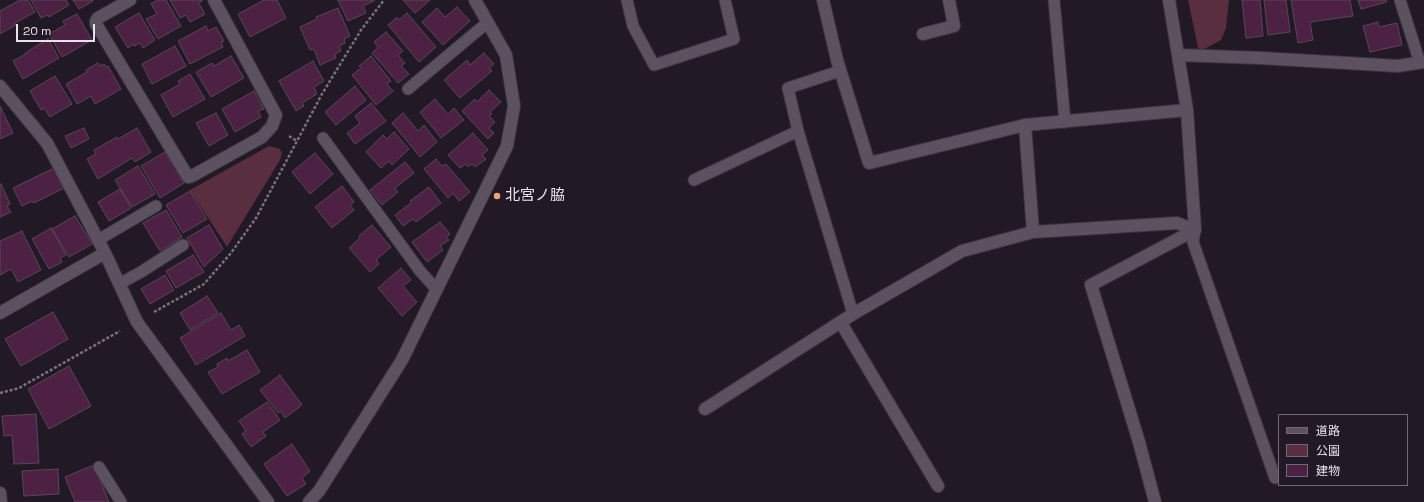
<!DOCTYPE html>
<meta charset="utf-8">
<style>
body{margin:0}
#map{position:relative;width:1424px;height:502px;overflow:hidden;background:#221926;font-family:"Space Grotesk","Noto Sans JP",sans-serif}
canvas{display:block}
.legend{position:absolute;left:1278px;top:414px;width:130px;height:72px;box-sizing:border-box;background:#221926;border:1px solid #716975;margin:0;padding:5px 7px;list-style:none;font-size:12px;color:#e8e2eb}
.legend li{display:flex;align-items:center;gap:8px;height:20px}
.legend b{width:20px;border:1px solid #716975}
.scale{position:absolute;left:16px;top:24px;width:79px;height:18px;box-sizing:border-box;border:2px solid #e8e2eb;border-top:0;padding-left:5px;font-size:12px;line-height:14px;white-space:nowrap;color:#e8e2eb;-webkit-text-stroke:3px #221926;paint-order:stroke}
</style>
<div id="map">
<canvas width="1424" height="502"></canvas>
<ul class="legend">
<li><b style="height:5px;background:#5c5160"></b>道路</li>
<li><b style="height:11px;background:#592f40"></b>公園</li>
<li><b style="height:11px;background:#4d2144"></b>建物</li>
</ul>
<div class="scale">20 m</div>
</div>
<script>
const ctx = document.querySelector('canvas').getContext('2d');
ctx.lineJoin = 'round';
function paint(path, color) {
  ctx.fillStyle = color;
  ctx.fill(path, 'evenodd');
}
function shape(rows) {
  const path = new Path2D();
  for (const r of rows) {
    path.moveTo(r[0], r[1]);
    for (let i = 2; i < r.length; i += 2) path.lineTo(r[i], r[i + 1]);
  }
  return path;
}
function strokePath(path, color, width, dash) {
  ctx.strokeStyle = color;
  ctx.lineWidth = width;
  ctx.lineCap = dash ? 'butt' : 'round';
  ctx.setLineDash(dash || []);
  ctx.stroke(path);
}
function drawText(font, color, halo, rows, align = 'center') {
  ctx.font = font + ' "Space Grotesk","Noto Sans JP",sans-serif';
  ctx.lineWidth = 3;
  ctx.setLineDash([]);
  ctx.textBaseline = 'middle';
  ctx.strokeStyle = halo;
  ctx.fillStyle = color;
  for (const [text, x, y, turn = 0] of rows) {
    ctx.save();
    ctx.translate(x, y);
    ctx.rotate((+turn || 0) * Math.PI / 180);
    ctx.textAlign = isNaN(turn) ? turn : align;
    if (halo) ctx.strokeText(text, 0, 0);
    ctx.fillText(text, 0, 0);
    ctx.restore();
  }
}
const green = shape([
 [1188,0,1229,0,1226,28,1221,40,1199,52],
 [269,146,280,149,282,153,280,160,227,247,190,190]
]);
const building = shape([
 [20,0,28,0,35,12,15,23,16,25,0,34,0,11,20,0],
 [31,0,66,0,69,5,49,17,48,15,41,18,31,0],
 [73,0,93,0,93,1,79,9,73,0],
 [157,0,166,0,181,26,158,39,146,19,157,14,151,4,157,0],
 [170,0,202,0,202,1,199,3,205,14,190,22,186,15,180,18,170,0],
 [264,0,277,0,286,18,250,37,238,14,264,0],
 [338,0,374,0,374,1,363,6,366,13,348,21,338,0],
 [403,0,430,0,415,13,403,0],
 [1242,0,1260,0,1263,36,1246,38,1242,0],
 [1264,0,1286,0,1290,32,1268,35,1264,0],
 [1291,0,1350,0,1353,16,1310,22,1313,40,1298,43,1291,0],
 [1358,0,1386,0,1387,2,1361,9,1358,0],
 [457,7,470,21,443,45,422,22,437,8,445,17,457,7],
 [338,8,350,36,344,39,345,43,339,46,341,51,335,54,336,58,320,65,314,49,310,50,300,27,317,19,316,17,338,8],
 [139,13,155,40,143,48,140,43,134,46,133,44,128,48,115,27,139,13],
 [407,13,436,47,419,62,388,25,397,17,399,20,407,13],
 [77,14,92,40,62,57,49,34,65,25,63,21,77,14],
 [1378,22,1379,27,1397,23,1402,45,1370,52,1363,26,1378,22],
 [206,26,208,31,216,27,224,41,221,42,223,47,190,64,178,41,206,26],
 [386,32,403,51,398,55,405,63,401,66,409,74,398,83,372,53,378,47,374,42,386,32],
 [48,39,59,58,23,79,13,61,26,54,25,53,48,39],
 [175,46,186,66,152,84,142,64,175,46],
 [484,53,494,64,489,68,492,71,460,98,444,80,467,60,470,65,484,53],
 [231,56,244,78,211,97,196,72,212,63,214,66,231,56],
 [371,56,391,81,387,84,393,91,376,105,352,75,361,68,359,66,371,56],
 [313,61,324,81,314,87,317,94,302,103,304,106,296,111,279,81,313,61],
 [98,63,100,66,104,64,106,67,108,66,121,89,95,104,91,96,77,104,66,84,87,72,86,70,98,63],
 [190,74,205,99,173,117,161,95,180,84,178,81,190,74],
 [55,76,72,104,50,117,44,108,41,110,30,91,55,76],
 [355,86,366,100,336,125,325,112,355,86],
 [489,90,501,102,490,112,492,114,489,116,495,122,489,128,494,133,488,139,462,111,475,99,477,102,489,90],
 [254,91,264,109,258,111,261,117,235,132,222,109,254,91],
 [435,99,448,114,454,108,464,120,441,138,420,112,435,99],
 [371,103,386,121,355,144,347,133,360,123,355,116,371,103],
 [0,106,13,133,0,139,0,106],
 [216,113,228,135,209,146,196,123,216,113],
 [403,113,418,131,424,125,437,142,420,157,392,123,403,113],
 [84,128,89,139,71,148,65,136,84,128],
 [137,128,151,152,135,162,132,158,98,179,87,159,96,154,94,150,117,137,118,139,137,128],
 [394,132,409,149,392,165,389,161,381,168,366,152,383,135,387,139,394,132],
 [473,133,488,150,482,155,486,159,475,167,472,164,468,167,466,164,460,168,448,155,473,133],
 [165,152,184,183,160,198,141,166,165,152],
 [315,153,333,174,310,194,292,172,315,153],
 [436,159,442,166,446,164,470,192,459,201,453,193,448,198,424,169,436,159],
 [405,162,414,173,395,188,398,192,382,205,370,190,405,162],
 [138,166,155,194,132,207,115,180,138,166],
 [54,168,64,188,34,203,32,201,22,206,13,188,54,168],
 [0,184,1,184,10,204,7,206,11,212,0,217,0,184],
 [342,186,354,202,350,205,354,210,332,228,315,207,342,186],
 [429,187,441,203,416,222,413,219,403,226,395,215,412,202,410,201,429,187],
 [120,189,131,208,109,221,98,202,120,189],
 [190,191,207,219,183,233,166,205,190,191],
 [166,210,182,237,160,251,143,223,166,210],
 [75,216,92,244,69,257,52,229,75,216],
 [440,222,450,234,446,237,449,240,440,246,443,250,427,262,412,242,440,222],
 [209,225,223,249,204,267,187,238,209,225],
 [372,225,391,247,376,260,379,264,370,272,349,248,360,238,359,236,372,225],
 [51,228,66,255,60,258,62,262,49,269,32,239,51,228],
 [22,231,41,270,18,282,11,269,0,275,0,241,22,231],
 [193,255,204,272,176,288,166,271,193,255],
 [401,268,411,280,403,286,417,302,402,316,378,288,401,268],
 [165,275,174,290,150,304,141,289,165,275],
 [207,296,218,313,190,330,180,313,207,296],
 [53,312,68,339,21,366,5,339,53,312],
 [221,313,231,330,239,325,245,336,196,365,180,338,221,313],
 [247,350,260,372,222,394,208,372,218,367,217,364,227,358,228,361,247,350],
 [69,366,91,406,49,429,28,389,69,366],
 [280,375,302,405,285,418,280,411,278,413,260,390,280,375],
 [267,402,280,420,263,432,266,436,251,447,242,434,246,431,239,421,267,402],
 [36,414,39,463,14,464,12,435,4,436,2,416,36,414],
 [292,444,310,471,302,478,306,484,287,496,264,464,292,444],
 [94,465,109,502,75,502,65,477,94,465],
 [58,469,59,494,24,496,22,471,58,469]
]);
const path = shape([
 [289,136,297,141],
 [154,312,204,284,231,253,256,218,322,94,361,30,384,0],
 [0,393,19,388,120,331]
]);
const lane = shape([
 [627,0,633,26,654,65,734,39,725,0],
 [1054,0,1065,122],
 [1400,0,1420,63],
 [408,89,488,22],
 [798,131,788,88,840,71],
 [323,138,420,271,437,290],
 [694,180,798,131,853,314],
 [1195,230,1193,242,1275,478],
 [98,240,156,206],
 [119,284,141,272,183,245],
 [99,467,121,502]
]);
const street = shape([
 [130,0,98,18,96,21,96,24,188,177,192,176,262,137,272,126,276,115,214,0],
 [823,0,837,60,869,163,1025,125,1187,110],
 [1169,0,1187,110,1195,230],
 [923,34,954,26,949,0],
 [1178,55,1261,58,1398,66,1424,62],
 [0,86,47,143,105,253,137,322,268,502],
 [1025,125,1033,232],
 [0,313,105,253],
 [841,323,938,486],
 [705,409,853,314,962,251,1033,232,1177,223,1195,230],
 [0,493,1,502],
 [309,502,319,491,402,360,507,146,514,106,506,55,475,0],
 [1155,502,1139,442,1091,285,1195,230]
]);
const markers = [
 [497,196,4,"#efa377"]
];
const poiNames = [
 ["北宮ノ脇",505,196]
];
paint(green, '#592f40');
paint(building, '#4d2144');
strokePath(building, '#584853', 1);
strokePath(lane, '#3c363f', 13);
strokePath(street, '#3c363f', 14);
strokePath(path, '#79717c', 2.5, [3, 2]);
strokePath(lane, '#5c5160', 11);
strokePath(street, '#5c5160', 12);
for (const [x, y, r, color] of markers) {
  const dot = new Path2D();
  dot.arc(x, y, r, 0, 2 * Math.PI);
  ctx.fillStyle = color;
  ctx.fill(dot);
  strokePath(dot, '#221926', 1.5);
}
drawText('15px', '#e8e2eb', '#221926', poiNames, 'left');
</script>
